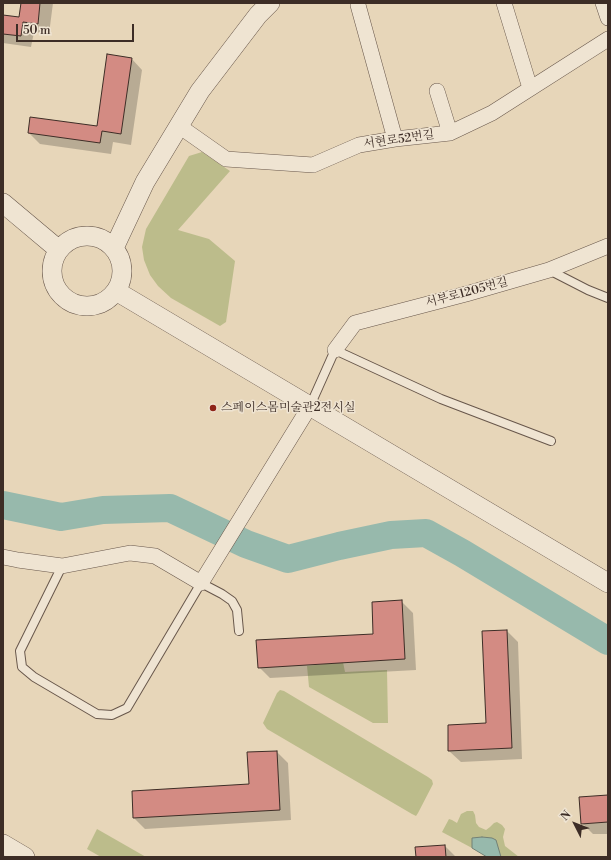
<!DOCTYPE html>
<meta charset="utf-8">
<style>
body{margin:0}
#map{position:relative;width:611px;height:860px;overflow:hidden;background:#e7d6b9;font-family:"Libre Bodoni",serif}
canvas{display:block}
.frame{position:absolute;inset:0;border:4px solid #3d2d26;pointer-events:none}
.north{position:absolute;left:555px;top:804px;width:40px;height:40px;-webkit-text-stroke:3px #efe4d2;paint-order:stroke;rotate:312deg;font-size:11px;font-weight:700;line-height:16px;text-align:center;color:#3d2d26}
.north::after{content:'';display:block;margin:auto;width:14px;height:18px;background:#3d2d26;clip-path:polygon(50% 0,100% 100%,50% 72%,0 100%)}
.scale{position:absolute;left:16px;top:24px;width:118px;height:18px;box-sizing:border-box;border:2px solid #3d2d26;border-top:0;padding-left:5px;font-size:12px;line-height:14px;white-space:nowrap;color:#3d2d26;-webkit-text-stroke:3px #efe4d2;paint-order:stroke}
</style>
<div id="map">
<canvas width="611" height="860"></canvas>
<div class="frame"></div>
<div class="north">N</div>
<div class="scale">50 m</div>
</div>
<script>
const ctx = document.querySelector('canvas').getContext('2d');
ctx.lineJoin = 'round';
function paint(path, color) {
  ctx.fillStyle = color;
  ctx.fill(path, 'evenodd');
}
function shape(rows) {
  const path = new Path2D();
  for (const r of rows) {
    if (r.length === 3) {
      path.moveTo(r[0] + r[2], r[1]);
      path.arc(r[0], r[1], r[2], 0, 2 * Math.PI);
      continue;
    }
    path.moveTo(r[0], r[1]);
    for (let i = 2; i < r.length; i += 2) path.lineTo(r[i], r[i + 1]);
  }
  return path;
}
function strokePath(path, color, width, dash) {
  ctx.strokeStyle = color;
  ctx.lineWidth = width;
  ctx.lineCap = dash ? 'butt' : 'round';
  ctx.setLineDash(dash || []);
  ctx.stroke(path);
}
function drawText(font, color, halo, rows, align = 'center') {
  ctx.font = font + ' "Libre Bodoni","Noto Serif KR",serif';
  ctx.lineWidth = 3;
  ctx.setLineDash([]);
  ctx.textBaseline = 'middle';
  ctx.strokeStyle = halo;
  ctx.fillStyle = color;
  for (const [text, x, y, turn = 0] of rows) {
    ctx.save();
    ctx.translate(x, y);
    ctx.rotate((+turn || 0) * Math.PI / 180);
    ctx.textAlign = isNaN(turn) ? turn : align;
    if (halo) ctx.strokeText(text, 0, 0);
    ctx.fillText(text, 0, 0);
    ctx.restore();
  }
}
const green = shape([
 [202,152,230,171,178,230,209,239,235,261,226,322,220,326,171,298,158,286,150,275,144,260,142,247,146,229,189,156],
 [343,662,345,672,387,670,388,723,373,723,309,687,307,666],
 [280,690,284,691,428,777,432,780,433,784,418,813,416,816,412,814,267,729,263,723,277,693],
 [467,811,473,811,475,815,476,823,479,827,486,830,490,827,494,823,497,822,502,825,505,829,503,837,505,846,519,857,501,857,499,852,472,842,472,848,442,832,449,819,452,820,457,823,461,814],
 [97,829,146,857,101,857,87,849]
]);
const water = shape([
 [482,837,492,838,496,840,501,857,487,857,472,848,472,838,482,837]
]);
const shadow = shape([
 [22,3,53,3,49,34,34,32,31,47,3,43,3,16,20,18],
 [131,58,142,70,131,145,113,142,111,154,40,144,29,133,98,127],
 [401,601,413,613,416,670,270,678,259,667,375,635],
 [507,631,518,642,522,759,461,762,449,751,487,724],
 [277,752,288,763,291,820,145,829,134,818,250,785],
 [608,796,608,834,593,834,582,823],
 [445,846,456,857,417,857]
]);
const river = shape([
 [3,505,61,517,103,510,170,508,246,544,288,559,339,546,391,535,426,533,462,553,608,641]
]);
const building = shape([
 [21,3,40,3,38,24,23,22,21,36,3,34,3,15,19,17,21,3],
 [107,54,132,58,121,134,102,131,100,143,28,133,30,117,97,126,107,54],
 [402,600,405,659,258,668,256,640,373,634,372,602,402,600],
 [507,630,512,748,448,751,448,725,486,723,482,631,507,630],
 [277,751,280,810,133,818,132,791,249,784,247,752,277,751],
 [608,795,608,822,581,824,579,797,608,795],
 [445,845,446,857,416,857,415,847,445,845]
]);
const service = shape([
 [549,270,588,290,608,298],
 [310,406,335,350,441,399,551,441],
 [62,566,20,651,22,667,34,677,97,714,112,715,127,708,201,583,222,594,232,601,237,610,239,631]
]);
const minor = shape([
 [504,3,530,88],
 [603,3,608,18],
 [358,5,395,139],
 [437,91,450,133],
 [179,126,226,159,313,165,359,145,395,139,450,133,492,113,608,39],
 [335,350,355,323,466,294,549,270,608,246],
 [3,557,18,560,62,566,130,553,155,556,201,583,310,406]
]);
const tertiary = shape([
 [3,203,59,250],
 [87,271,35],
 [114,248,145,182,200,91,258,15,270,3],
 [116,291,608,583],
 [3,844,25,857]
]);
const markers = [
 [213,408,4,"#8f2418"]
];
const streetNames = [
 ["서현로52번길",399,140,-8],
 ["서부로1205번길",467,293,-15]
];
const poiNames = [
 ["스페이스몸미술관2전시실",221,408]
];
paint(green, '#bcbc8b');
paint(water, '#97b9ac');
strokePath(water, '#738176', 1);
paint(shadow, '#0003');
strokePath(river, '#97b9ac', 28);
paint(building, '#d38b83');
strokePath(building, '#3d2d26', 1);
strokePath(service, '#68574b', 10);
strokePath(minor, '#68574b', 16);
strokePath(tertiary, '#68574b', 20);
strokePath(service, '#efe4d2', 8);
strokePath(minor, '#efe4d2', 15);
strokePath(tertiary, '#efe4d2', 19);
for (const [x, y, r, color] of markers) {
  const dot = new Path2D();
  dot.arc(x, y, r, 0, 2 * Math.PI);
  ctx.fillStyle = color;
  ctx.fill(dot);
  strokePath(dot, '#efe4d2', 1.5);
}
drawText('12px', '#3d2d26', '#efe4d2', streetNames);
drawText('12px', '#3d2d26', '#efe4d2', poiNames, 'left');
</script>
